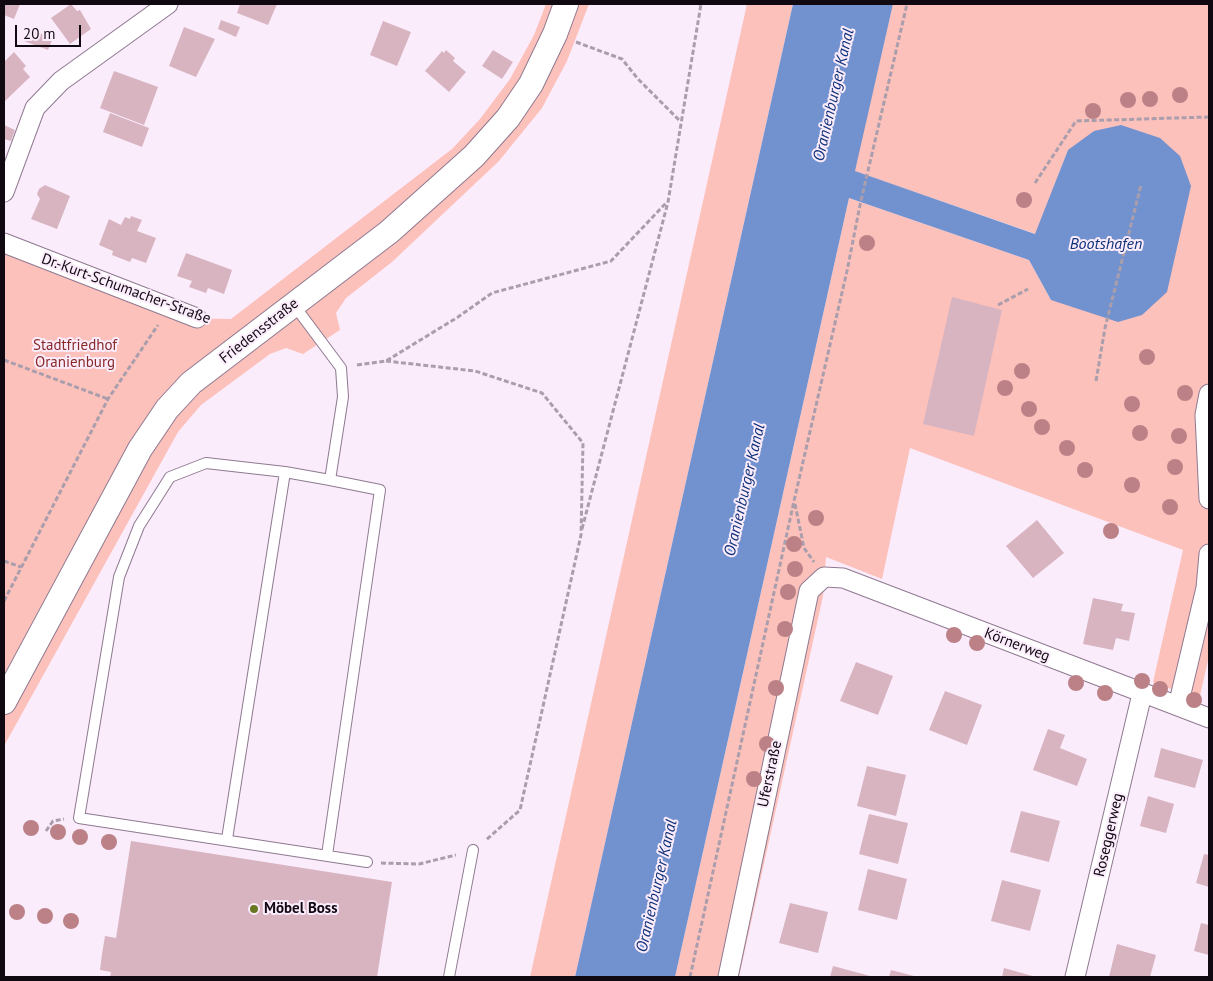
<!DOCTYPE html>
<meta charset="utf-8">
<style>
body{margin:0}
#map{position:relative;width:1213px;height:981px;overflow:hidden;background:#fbecfc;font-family:"PT Sans",sans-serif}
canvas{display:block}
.frame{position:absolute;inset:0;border:5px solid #110912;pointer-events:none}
.scale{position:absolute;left:15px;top:25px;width:66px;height:22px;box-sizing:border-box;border:2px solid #110912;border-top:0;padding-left:6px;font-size:15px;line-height:18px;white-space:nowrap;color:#110912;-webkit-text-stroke:4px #fbecfc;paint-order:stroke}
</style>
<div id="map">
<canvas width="1213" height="981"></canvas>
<div class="frame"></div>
<div class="scale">20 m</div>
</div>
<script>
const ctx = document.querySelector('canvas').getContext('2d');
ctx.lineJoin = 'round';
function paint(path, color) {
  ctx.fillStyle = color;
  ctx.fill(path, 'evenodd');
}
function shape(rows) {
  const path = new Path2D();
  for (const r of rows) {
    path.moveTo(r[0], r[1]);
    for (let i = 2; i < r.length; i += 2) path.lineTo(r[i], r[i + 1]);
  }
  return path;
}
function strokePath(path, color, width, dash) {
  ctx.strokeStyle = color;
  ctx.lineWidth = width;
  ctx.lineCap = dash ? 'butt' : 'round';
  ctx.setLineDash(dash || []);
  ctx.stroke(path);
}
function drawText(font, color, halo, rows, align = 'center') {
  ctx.font = font + ' "PT Sans",sans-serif';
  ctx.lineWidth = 4;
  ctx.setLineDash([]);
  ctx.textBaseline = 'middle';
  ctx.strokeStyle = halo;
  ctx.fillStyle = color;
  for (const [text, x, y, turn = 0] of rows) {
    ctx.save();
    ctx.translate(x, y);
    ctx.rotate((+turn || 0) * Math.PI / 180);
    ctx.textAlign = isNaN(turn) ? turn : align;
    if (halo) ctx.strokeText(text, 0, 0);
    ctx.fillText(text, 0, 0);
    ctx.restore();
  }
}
const green = shape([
 [546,4,589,4,567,61,542,108,499,161,392,262,346,298,336,313,340,330,303,354,286,348,270,354,201,405,178,432,4,746,4,250,176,318,231,319,452,149,480,119,510,79,534,35],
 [747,4,793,4,575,977,530,977],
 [893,4,1209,4,1209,656,1199,700,1153,682,1183,550,910,448,882,579,826,557,823,596,739,977,675,977,849,198,1029,260,1051,300,1068,150,1036,234,854,171]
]);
const water = shape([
 [793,4,893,4,855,171,1035,234,1068,150,1094,131,1121,125,1160,138,1180,156,1191,186,1167,292,1142,315,1118,322,1051,300,1029,260,849,198,675,977,575,977]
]);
const building = shape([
 [4,4,20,4,14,19,4,15],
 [71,4,77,11,80,10,91,29,70,44,51,18],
 [240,4,277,4,268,25,237,13],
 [221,20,240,27,236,37,218,29],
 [383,21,411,32,397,66,370,55],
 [184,27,215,39,196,77,169,66],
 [28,29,53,38,48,50,24,41],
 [446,50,455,58,453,61,466,72,449,92,425,71,442,51,444,53],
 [493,50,513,62,502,79,482,66],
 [14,52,26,66,23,69,30,77,4,102,4,62],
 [114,71,158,87,144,125,100,108],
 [110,113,149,128,142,147,103,132],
 [4,125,15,130,11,141,4,139],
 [45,185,70,196,57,229,31,219,40,199,37,194,39,189],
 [131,216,142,220,137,231,156,238,146,263,132,258,130,262,112,255,113,251,99,245,109,219,121,225,125,217,130,219],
 [186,253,232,270,224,294,208,288,206,293,189,287,192,281,177,276],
 [952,297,1002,310,974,436,923,424],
 [1037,520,1064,553,1033,578,1006,546],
 [1093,598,1123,604,1121,611,1135,613,1129,641,1116,638,1113,650,1083,644],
 [856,662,893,676,878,715,840,701],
 [945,691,982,705,967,745,929,730],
 [1048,729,1065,735,1060,748,1087,759,1077,786,1033,770],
 [1161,748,1203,760,1195,788,1154,777],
 [867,766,906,775,896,816,857,806],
 [1148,796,1174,804,1166,833,1140,826],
 [1021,811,1060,821,1049,862,1010,852],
 [869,814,908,823,898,864,859,854],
 [131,841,392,882,377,977,110,977,111,972,100,970,102,954,105,936,116,938],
 [1204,854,1209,855,1209,887,1196,883],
 [868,869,907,879,897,920,858,910],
 [1002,880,1041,890,1030,931,991,921],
 [790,903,828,912,818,953,779,943],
 [1201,923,1209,925,1209,955,1194,951],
 [1117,944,1156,955,1150,977,1109,977],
 [833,966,874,977,830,977],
 [1004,968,1036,977,1002,977],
 [891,970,918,977,889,977]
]);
const path = shape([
 [576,42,622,59,638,79,680,121],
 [1035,183,1076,121,1209,117],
 [998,305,1028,289],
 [4,360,108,399],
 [386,361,475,371,542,393,583,443,581,535,520,810,486,840],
 [357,365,386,361,458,317,492,293,611,261,666,203],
 [1096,381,1105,328,1141,185],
 [795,504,804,548,814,562],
 [582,529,668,202,701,4],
 [4,561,21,567],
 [4,601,108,399,158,325],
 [46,831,53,821,64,819],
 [381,863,419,864,456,855],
 [690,977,794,501,847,271,860,205,907,4]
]);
const service = shape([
 [294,305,341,368,343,397,330,480,285,472,206,463,170,477,139,526,119,577,79,818,367,862],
 [227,839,285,472],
 [327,855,380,490,330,480],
 [449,977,473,850]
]);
const minor = shape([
 [4,192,35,108,61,81,168,4],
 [4,243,197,318],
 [1209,394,1205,415,1209,499],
 [1178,706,1206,588,1209,554],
 [728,977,809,591,824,577,843,578,1209,718],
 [1075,977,1142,694]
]);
const tertiary = shape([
 [4,702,140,449,167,409,191,383,389,232,474,156,508,118,531,84,555,34,566,4]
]);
const trees = [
 [1180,95],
 [1150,99],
 [1128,100],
 [1093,111],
 [1024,200],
 [867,243],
 [1147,357],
 [1022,371],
 [1005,388],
 [1185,393],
 [1132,404],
 [1029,409],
 [1042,427],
 [1140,433],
 [1179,436],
 [1067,448],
 [1175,467],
 [1085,470],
 [1132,485],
 [1170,507],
 [816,518],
 [1111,531],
 [794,544],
 [795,569],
 [788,592],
 [785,629],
 [954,635],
 [977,643],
 [1142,681],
 [1076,683],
 [776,688],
 [1160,689],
 [1105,693],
 [1194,700],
 [767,744],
 [754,779],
 [31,828],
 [58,832],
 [80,837],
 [109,842],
 [17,912],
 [45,916],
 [71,921]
];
const markers = [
 [254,909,5,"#697622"]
];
const streetNames = [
 ["Dr.-Kurt-Schumacher-Straße",126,289,20],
 ["Friedensstraße",259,331,-38],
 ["Körnerweg",1017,645,21],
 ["Uferstraße",770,774,-78],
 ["Roseggerweg",1109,835,-77]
];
const parkNames = [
 ["Stadtfriedhof",75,346],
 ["Oranienburg",75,363]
];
const poiNames = [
 ["Möbel Boss",264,909]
];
const waterNames = [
 ["Oranienburger Kanal",834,95,-77],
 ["Bootshafen",1106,244],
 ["Oranienburger Kanal",745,490,-77],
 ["Oranienburger Kanal",657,886,-77]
];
paint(green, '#fcc1bb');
paint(water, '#7192cf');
paint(building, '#d8b4c1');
strokePath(service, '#8f7991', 12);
strokePath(minor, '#8f7991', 21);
strokePath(tertiary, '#8f7991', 26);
strokePath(path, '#ab9eac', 3, [5, 2.5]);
strokePath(service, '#fff', 10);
strokePath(minor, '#fff', 19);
strokePath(tertiary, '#fff', 24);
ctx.fillStyle = '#bb8187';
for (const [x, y] of trees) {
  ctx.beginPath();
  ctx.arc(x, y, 8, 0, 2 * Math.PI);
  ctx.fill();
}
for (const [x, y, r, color] of markers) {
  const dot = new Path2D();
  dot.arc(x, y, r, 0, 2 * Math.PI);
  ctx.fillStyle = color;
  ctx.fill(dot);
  strokePath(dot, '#fbecfc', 2);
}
drawText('15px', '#110912', '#fbecfc', streetNames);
drawText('15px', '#872927', '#fbecfc', parkNames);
drawText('bold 15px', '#110912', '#fbecfc', poiNames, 'left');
drawText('italic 16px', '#0d3178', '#fbecfc', waterNames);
</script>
